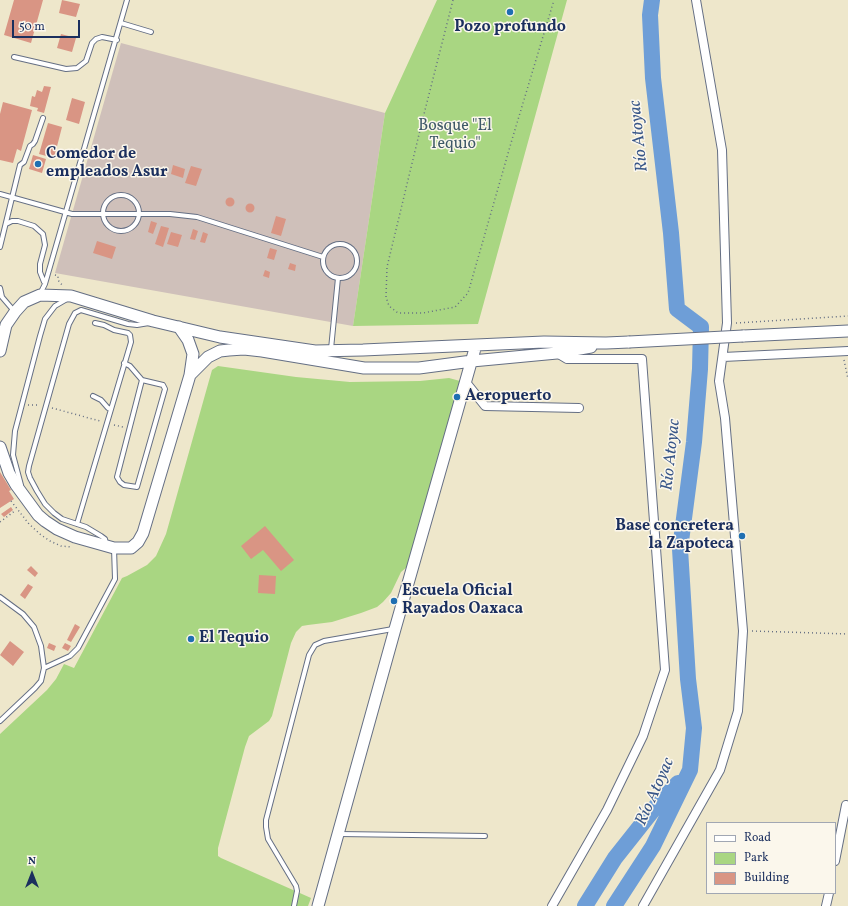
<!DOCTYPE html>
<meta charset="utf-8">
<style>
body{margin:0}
#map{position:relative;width:848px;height:906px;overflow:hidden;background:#eee7cb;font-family:Vollkorn,serif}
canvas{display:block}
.legend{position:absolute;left:706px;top:822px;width:130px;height:72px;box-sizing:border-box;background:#fbf7ec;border:1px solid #a1a7b3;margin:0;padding:5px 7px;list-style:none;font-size:12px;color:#1b2f5e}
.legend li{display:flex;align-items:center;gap:8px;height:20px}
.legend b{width:20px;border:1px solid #a1a7b3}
.north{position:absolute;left:12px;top:854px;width:40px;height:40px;-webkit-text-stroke:3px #fbf7ec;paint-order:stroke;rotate:0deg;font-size:11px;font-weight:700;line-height:16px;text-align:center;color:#1b2f5e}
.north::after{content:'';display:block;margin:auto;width:14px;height:18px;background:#1b2f5e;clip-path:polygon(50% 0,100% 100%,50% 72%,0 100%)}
.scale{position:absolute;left:12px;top:20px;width:68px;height:18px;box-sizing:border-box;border:2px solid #1b2f5e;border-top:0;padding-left:5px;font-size:12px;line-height:14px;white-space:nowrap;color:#1b2f5e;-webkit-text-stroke:3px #fbf7ec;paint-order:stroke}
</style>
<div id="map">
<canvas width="848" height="906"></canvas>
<ul class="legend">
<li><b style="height:5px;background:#fff"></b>Road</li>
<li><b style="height:11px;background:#a9d682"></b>Park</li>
<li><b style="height:11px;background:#d99584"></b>Building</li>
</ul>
<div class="north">N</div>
<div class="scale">50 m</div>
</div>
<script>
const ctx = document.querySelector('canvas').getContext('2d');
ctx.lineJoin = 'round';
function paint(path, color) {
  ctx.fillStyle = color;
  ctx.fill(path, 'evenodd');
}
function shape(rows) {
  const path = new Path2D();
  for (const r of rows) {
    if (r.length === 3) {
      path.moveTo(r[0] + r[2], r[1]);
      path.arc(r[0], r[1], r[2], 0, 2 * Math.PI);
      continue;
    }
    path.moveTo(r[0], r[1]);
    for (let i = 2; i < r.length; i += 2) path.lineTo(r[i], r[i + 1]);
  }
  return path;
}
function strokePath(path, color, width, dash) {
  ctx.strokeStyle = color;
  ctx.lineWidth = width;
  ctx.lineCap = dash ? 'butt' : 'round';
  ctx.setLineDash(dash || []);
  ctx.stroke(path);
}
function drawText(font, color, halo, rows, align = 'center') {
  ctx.font = font + ' Vollkorn,serif';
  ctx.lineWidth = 3;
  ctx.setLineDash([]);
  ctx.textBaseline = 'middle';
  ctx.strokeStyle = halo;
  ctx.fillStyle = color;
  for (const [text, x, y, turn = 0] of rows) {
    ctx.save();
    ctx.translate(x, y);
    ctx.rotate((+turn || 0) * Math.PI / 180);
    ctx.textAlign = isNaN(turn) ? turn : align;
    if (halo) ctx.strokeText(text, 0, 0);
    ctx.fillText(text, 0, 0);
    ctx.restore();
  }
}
const industrial = shape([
 [121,43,385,113,353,326,55,273]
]);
const green = shape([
 [437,0,567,0,478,324,353,326,385,113],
 [218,366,296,377,350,382,420,381,449,378,460,381,407,567,401,572,391,593,383,602,377,607,361,613,332,622,308,625,302,626,296,632,291,643,272,716,269,721,249,736,245,747,218,848,218,856,221,858,311,898,308,906,0,906,0,734,47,690,56,679,64,664,74,668,122,578,127,576,147,565,156,556,166,534,212,370]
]);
const river = shape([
 [585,906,615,858,657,805,678,783],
 [614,906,653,846,690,770,694,728,688,679,680,549,694,442,700,369,701,327,677,309,671,233,653,78,650,15,652,0]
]);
const building = shape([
 [14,0,43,0,31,43,4,35],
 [62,0,80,4,76,17,59,13],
 [61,34,76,38,72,52,57,48],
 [44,86,51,87,44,113,37,111,38,108,30,106,32,96,35,97,37,90,42,92],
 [72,98,85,102,79,124,66,120],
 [3,102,32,110,21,151,17,149,13,163,0,160,0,114],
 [48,123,62,127,54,158,39,154],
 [33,155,46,159,42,173,29,169],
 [173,165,185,169,183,178,171,174],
 [191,166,202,169,196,186,185,183],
 [230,202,4.5],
 [250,208,4.5],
 [276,216,286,219,281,236,271,233],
 [151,221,157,223,153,234,148,232],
 [161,226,169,228,163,247,155,244],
 [193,229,198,231,195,240,190,239],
 [171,232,182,235,178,247,167,244],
 [203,232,208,234,205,243,200,242],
 [97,241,116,247,112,259,93,253],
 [270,248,277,250,274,260,267,258],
 [290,263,296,265,295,271,288,269],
 [265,270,270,272,269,278,263,276],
 [0,472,11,490,9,491,14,499,0,508],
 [11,507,13,510,4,517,1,514],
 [265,526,294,560,281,571,263,550,251,559,241,546],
 [31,566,38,573,35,577,27,570],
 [259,575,276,576,275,594,258,593],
 [28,584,33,587,25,599,20,595],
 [75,624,80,627,71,642,67,640],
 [10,641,24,652,13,666,0,655],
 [49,643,56,646,54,651,47,648],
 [65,643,71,646,68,651,62,648]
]);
const path = shape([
 [453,0,422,122,387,267,386,297,389,306,398,313,423,313,455,307,468,293,511,143,554,0],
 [55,275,58,276,58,280,62,285],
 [736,323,848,316],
 [844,360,848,379],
 [28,405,40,405],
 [52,408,100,421],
 [114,425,123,427],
 [11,501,29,524,41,535,50,541,61,546,72,547],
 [0,522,16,510],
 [752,631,848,634]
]);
const lane = shape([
 [121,23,151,32],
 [14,57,66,69,77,68,86,61,92,43,96,39,102,37,117,40],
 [0,194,72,214,170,214,197,217,323,257],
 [121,213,18],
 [6,224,12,221,18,221,34,226,43,234,45,245,40,264,40,272,44,282],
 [340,261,17],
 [0,247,20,165,24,162,30,146,33,144,35,141,43,118],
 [0,288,2,297,14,311],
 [40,294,45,284,127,0],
 [331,349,338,278],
 [124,363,130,366,142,380,163,385,165,389,137,487,124,485,120,482,117,477,142,380],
 [93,396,101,400,108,408,111,409],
 [21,485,13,455,15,431,40,336,45,319,55,306,67,299],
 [77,524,131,342,130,335,128,333,114,330,104,325,95,323],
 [106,544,105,539,101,536,86,527,62,519,54,513,45,504,37,491,30,478,28,472,29,466,69,324,75,313,81,310,128,324,137,325,149,323],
 [0,597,23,614,34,627,41,646,44,668,41,681,35,688,0,721],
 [44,668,70,656,78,648,115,579,114,548],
 [339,834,485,836],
 [294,906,297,891,296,886,268,839,266,827,266,820,309,655,315,645,324,641,393,629]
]);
const street = shape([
 [723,357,848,351],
 [465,381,485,406,579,408],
 [835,861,846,805],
 [552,906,607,810,643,736,665,670,642,359,567,359,557,353],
 [643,906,720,770,738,711,743,631,725,418,719,381,727,323,722,150,696,0],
 [826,906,829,893]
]);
const secondary = shape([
 [743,336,848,331],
 [0,351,6,325,15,312,24,302,40,295,71,296,153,321,220,337,315,351,363,350,544,342,606,343,629,342],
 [190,375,208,357,220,351,229,350,244,349,262,351,364,368,419,368,472,361,557,353,591,347],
 [0,447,9,473,16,485,38,515,45,521,57,529,75,537,114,548,131,548,138,542,143,533,190,375,193,354,188,340,179,327],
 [318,906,395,629,476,345]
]);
const secondaryBridge = shape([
 [629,342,743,336]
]);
const markers = [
 [510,12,4,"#1f6fb2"],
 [38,164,4,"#1f6fb2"],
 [457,397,4,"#1f6fb2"],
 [742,536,4,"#1f6fb2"],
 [394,601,4,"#1f6fb2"],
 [191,639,4,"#1f6fb2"]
];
const poiNames = [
 ["Pozo profundo",510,28,"center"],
 ["Comedor de",46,155],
 ["empleados Asur",46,173],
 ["Aeropuerto",465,397],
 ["Base concretera",734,527,"right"],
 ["la Zapoteca",734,545,"right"],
 ["Escuela Oficial",402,592],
 ["Rayados Oaxaca",402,610],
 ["El Tequio",199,639]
];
const parkNames = [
 ["Bosque \"El",455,127],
 ["Tequio\"",455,145]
];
const waterNames = [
 ["Río Atoyac",640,136,-96],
 ["Río Atoyac",672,455,-84],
 ["Río Atoyac",656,792,-66]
];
paint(industrial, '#cfc0ba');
paint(green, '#a9d682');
strokePath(river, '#6e9ed7', 16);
paint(building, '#d99584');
strokePath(lane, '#656f84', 6);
strokePath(street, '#656f84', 10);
strokePath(secondary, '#656f84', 13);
strokePath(path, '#656f84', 1.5, [1, 3]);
strokePath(lane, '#fff', 4);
strokePath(street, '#fff', 8);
strokePath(secondary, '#fff', 11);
strokePath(secondaryBridge, '#656f84', 13, []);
strokePath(secondaryBridge, '#fff', 11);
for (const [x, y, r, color] of markers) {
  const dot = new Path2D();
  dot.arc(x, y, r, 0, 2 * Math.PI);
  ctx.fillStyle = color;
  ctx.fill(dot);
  strokePath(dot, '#fbf7ec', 1.5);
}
drawText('bold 16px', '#1b2f5e', '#fbf7ec', poiNames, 'left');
drawText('16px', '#3e5967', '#fbf7ec', parkNames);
drawText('italic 17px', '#385688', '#fbf7ec', waterNames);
</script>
